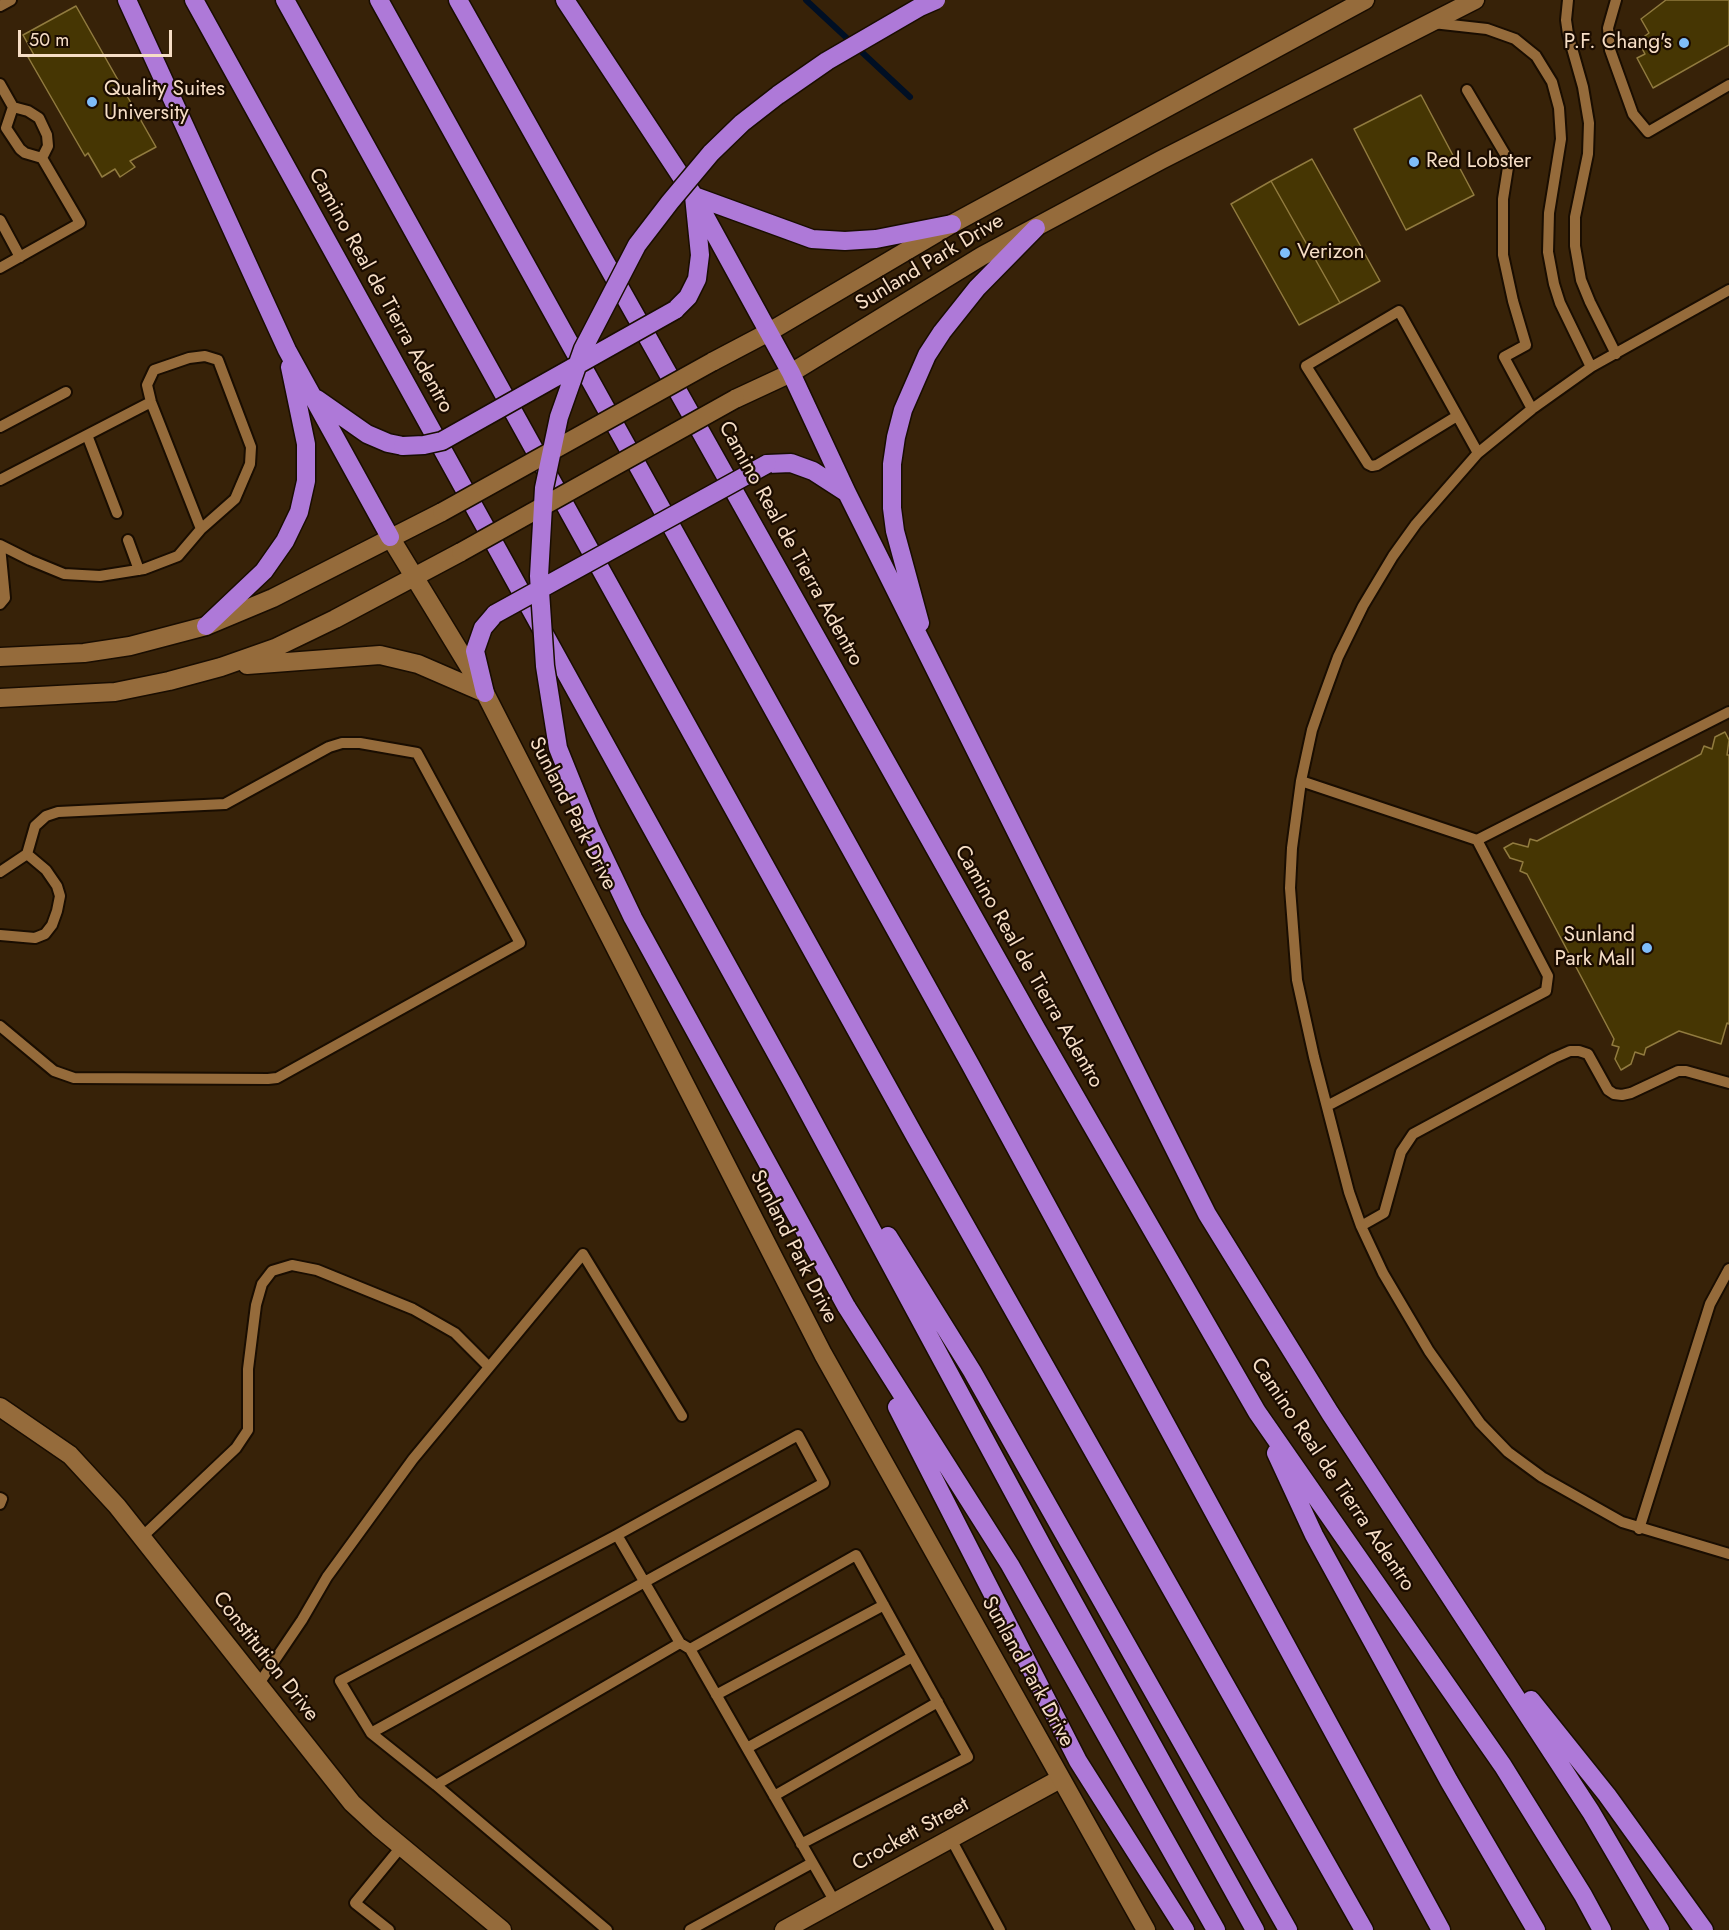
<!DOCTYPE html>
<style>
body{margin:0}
#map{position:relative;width:1729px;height:1930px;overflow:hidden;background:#372208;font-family:Jost,sans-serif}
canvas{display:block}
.scale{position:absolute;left:18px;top:30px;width:154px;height:27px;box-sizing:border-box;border:3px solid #f6dec6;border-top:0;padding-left:8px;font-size:18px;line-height:21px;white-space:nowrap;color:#f6dec6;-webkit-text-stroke:4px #1b0c00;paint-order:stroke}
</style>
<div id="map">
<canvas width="1729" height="1930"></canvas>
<div class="scale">50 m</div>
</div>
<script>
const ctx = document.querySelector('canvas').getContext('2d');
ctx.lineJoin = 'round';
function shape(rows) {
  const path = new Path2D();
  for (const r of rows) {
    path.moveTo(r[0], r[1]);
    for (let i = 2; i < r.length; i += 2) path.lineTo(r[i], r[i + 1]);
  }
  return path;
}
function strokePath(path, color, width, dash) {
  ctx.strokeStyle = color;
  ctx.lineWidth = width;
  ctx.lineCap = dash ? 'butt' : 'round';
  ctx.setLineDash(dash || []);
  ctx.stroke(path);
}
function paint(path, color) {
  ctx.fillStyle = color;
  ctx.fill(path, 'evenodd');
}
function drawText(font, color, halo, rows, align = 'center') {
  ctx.font = font + ' Jost,sans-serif';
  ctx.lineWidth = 4.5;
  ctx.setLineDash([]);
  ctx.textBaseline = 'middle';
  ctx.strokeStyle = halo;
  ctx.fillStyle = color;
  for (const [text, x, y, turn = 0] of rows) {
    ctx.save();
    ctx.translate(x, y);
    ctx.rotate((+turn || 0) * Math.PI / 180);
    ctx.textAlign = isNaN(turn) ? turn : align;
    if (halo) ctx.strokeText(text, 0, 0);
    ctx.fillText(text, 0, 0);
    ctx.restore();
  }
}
const stream = shape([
 [806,0,910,97]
]);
const building = shape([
 [1666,0,1729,0,1729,45,1653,88,1637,58,1645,54,1638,41,1649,33,1641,19,1666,0],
 [76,6,156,147,130,161,135,167,120,177,115,169,102,177,88,153,85,156,28,57,34,55,23,35,76,6],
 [1421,95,1474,195,1406,230,1354,129,1421,95],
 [1312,159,1380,281,1340,303,1271,181,1312,159],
 [1271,181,1340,303,1299,325,1231,204,1271,181],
 [1725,732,1729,740,1727,755,1729,755,1729,1024,1727,1023,1721,1044,1679,1031,1646,1048,1644,1055,1635,1052,1631,1064,1621,1070,1615,1059,1619,1047,1612,1045,1614,1039,1527,874,1520,871,1523,862,1510,858,1504,848,1513,843,1528,847,1530,839,1537,841,1701,754,1704,746,1712,749,1715,737,1725,732]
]);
const service = shape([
 [1568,0,1566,20,1568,34,1583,87,1589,123,1588,154,1575,217,1575,246,1581,280,1590,302,1616,354],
 [1616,0,1608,28,1610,50,1633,114,1648,132,1729,85],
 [0,6,11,0],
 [1433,23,1487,29,1515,39,1536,56,1552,82,1559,108,1561,139,1549,213,1548,252,1554,284,1560,303,1591,367],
 [0,84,13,107],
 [1467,90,1509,161,1503,199,1503,255,1513,301,1526,345,1504,357,1532,409],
 [13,107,28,111,39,118,47,135,48,146,42,158,25,153,20,149,6,128,13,107],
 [0,220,20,257],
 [0,268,80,223,42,158],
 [1729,290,1591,367,1532,409,1478,453,1416,524,1393,556,1363,606,1338,657,1322,701,1312,730,1301,781,1292,848,1290,888,1297,980,1314,1057,1349,1192,1361,1226,1383,1273,1429,1351,1480,1423,1508,1452,1542,1477,1622,1522,1729,1554],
 [1457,416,1377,465,1372,466,1368,464,1306,366,1399,311,1478,453],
 [0,427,66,392],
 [87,435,117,513],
 [0,480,151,402],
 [128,540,139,570],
 [0,545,30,560,64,574,100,576,144,569,178,556,201,529,235,499,250,464,251,447,218,360,205,356,189,358,154,370,147,385,151,402,201,529],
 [0,546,5,598,0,604],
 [1301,781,1477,840],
 [0,872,27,854,35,826,46,816,58,812,225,804,329,747,342,743,360,743,417,753,520,943,277,1078,268,1079,74,1078,54,1071,0,1026],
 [0,935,35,938,45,934,52,925,57,911,60,896,57,886,46,870,27,854],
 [1327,1106,1546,991,1548,976,1477,840,1729,712],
 [1361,1226,1384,1213,1401,1152,1413,1134,1554,1058,1570,1051,1579,1051,1588,1054,1608,1090,1614,1094,1622,1095,1631,1093,1678,1071,1686,1071,1729,1083],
 [0,1498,2,1499,0,1504],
 [1639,1529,1710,1304,1729,1269],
 [617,1535,680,1643,690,1649,835,1902],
 [142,1537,236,1448,248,1430,248,1369,256,1305,262,1284,272,1271,292,1265,317,1270,413,1309,455,1333,489,1367],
 [690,1649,856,1555,968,1757,801,1844],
 [258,1685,302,1620,327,1577,413,1459,583,1254,682,1416],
 [716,1695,884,1605],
 [371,1733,824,1483,798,1435,617,1535,340,1681,371,1733,436,1785,607,1930],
 [747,1748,912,1657],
 [436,1785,680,1643],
 [774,1796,938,1702],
 [951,1839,1000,1930],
 [389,1930,355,1903,401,1847],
 [690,1930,812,1863]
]);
const minor = shape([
 [0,1407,70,1455,117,1506,352,1803,378,1827,502,1930],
 [784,1930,1060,1779]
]);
const secondary = shape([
 [712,362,769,332,952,224,1365,0],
 [735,399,791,373,982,256,1161,160,1475,0],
 [390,537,485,693,823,1354,1146,1930],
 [0,657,84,653,130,646,206,626,273,598,442,512],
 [247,665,380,655,418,664,485,693],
 [0,698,115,692,169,681,221,667,275,648,335,619,461,552]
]);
const motorway = shape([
 [127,0,287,350,390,537],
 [194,0,793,1084,1045,1551,1255,1930],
 [285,0,916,1138,1364,1930],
 [379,0,970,1064,1441,1930],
 [458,0,1037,1030,1257,1412,1503,1766,1583,1895,1602,1930],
 [565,0,694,196,791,373,847,493,1207,1214,1330,1413,1591,1812,1660,1930],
 [675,310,688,297,697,279,700,255,694,196,812,239,845,241,876,239,952,224],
 [317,399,367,434,388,443,403,446],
 [767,464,791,463,813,471,847,493],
 [920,623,895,531,892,508,892,464,896,437,903,410,927,355,942,332,977,288,1036,228],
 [206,626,264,571,285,541,299,512,306,481,306,444,290,367],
 [485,693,475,651,483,628,495,614],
 [888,1236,972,1371,1288,1930],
 [846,1306,1010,1565,1216,1930],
 [897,1407,1078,1761,1185,1930],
 [1276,1453,1314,1535,1449,1781,1536,1930],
 [1531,1700,1607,1795,1704,1930]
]);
const secondaryBridge = shape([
 [442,512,712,362],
 [461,552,735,399]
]);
const motorwayBridge = shape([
 [403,446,424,445,442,441,675,310],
 [495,614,767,464],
 [846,1306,633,918,591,830,558,748,545,666,539,576,544,488,559,417,583,349,637,245,670,202,711,153,742,123,778,95,827,61,920,7,936,0]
]);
const markers = [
 [1684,43,6,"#7fbdfa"],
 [92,102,6,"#7fbdfa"],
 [1414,162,6,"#7fbdfa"],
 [1285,253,6,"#7fbdfa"],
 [1647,948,6,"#7fbdfa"]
];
const poiNames = [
 ["P.F. Chang's",1672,43,"right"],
 ["Quality Suites",104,90],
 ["University",104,114],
 ["Red Lobster",1426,162],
 ["Verizon",1297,253],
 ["Sunland",1635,936,"right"],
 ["Park Mall",1635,960,"right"]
];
const streetNames = [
 ["Sunland Park Drive",930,263,-31],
 ["Camino Real de Tierra Adentro",380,291,61],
 ["Camino Real de Tierra Adentro",790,544,61],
 ["Sunland Park Drive",572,814,63],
 ["Camino Real de Tierra Adentro",1028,967,60],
 ["Sunland Park Drive",793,1247,63],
 ["Camino Real de Tierra Adentro",1332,1475,56],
 ["Constitution Drive",265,1657,52],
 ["Sunland Park Drive",1027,1672,61],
 ["Crockett Street",911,1835,-29]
];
strokePath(stream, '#000f24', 6);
paint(building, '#463603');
strokePath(building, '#917b3f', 1.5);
strokePath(service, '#190d01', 14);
strokePath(minor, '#190d01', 21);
strokePath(secondary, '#190d01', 21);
strokePath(motorway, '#190d01', 21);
strokePath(service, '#956b3b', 10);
strokePath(minor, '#956b3b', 18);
strokePath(secondary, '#956b3b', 18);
strokePath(motorway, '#ae79d8', 18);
strokePath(secondaryBridge, '#190d01', 21, []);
strokePath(motorwayBridge, '#190d01', 21, []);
strokePath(secondaryBridge, '#956b3b', 18);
strokePath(motorwayBridge, '#ae79d8', 18);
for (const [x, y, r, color] of markers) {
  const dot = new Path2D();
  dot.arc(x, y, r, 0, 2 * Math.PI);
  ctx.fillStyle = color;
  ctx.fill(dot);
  strokePath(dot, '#1b0c00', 2);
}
drawText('21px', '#f6dec6', '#1b0c00', poiNames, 'left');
drawText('21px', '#f6dec6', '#1b0c00', streetNames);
</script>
